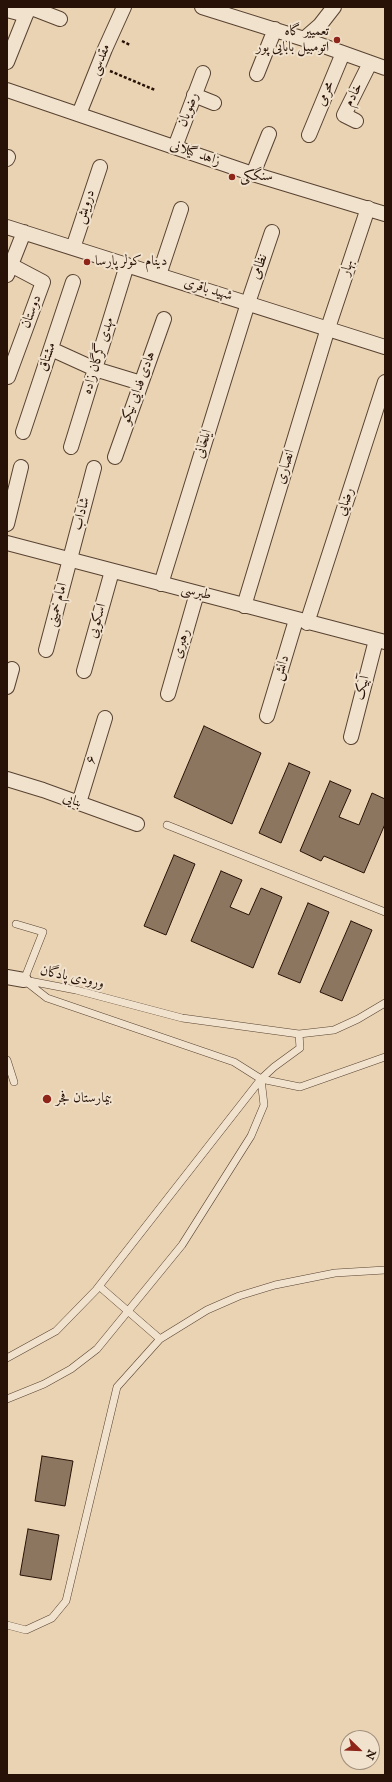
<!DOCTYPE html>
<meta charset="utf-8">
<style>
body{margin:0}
#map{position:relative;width:392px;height:1782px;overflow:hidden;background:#ead3b2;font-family:"IM FELL English",serif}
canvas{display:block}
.frame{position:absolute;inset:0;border:8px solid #281207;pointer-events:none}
.north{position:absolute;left:340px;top:1730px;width:40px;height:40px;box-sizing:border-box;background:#f1e2cd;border:1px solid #a18f7e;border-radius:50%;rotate:113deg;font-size:11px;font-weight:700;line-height:16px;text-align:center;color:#281207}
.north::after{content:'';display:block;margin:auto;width:14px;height:18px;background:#8f2418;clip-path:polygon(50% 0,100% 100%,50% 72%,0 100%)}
</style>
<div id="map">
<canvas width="392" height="1782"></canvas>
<div class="frame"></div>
<div class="north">N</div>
</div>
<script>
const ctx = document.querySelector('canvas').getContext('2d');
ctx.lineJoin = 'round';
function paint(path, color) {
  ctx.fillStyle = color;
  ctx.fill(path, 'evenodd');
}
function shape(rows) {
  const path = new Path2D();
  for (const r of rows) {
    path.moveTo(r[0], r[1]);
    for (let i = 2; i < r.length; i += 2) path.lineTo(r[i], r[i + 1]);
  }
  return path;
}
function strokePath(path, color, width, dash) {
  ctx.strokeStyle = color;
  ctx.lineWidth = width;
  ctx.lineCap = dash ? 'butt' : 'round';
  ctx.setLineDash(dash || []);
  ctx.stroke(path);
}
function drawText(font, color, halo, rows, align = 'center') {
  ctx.font = font + ' "IM FELL English",Amiri,serif';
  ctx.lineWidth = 4;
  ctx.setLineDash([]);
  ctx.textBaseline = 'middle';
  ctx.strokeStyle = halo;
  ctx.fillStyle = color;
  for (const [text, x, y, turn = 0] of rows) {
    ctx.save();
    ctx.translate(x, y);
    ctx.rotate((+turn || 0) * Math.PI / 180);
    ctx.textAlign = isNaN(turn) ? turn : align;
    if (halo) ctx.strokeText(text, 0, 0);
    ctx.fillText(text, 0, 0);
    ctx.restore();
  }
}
const building = shape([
 [204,726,261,753,232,824,174,797,204,726],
 [289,763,310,772,281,843,259,833,289,763],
 [330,781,351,790,339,817,359,825,372,793,385,799,385,824,364,873,324,856,321,861,300,851,330,781],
 [174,855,195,864,166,935,144,926,174,855],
 [221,871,242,880,230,907,249,915,261,888,282,897,253,968,191,941,221,871],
 [308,903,329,912,300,983,278,974,308,903],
 [351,921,372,930,342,1001,320,992,351,921],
 [42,1456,73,1461,65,1506,35,1501,42,1456],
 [28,1529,59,1535,51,1580,20,1575,28,1529]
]);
const path = shape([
 [122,41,130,45],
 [110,71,155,90]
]);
const lane = shape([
 [167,825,385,912],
 [16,924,43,932,24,980],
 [7,1060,14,1082],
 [261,1079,234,1062,47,998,24,980,76,990,182,1018,299,1034],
 [99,1286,160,1339],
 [7,1358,56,1331,96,1290,261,1079,274,1067,300,1048,299,1034,334,1030,358,1019,385,1003],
 [7,1399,44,1384,71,1369,97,1349,182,1245,251,1136,264,1105,261,1079,300,1087,385,1057],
 [7,1625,26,1630,52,1618,66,1601,117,1387,160,1339,207,1310,239,1296,275,1285,335,1273,385,1270]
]);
const street = shape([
 [29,7,60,19],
 [202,7,304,39,385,68],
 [7,10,26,15],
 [304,39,320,25,334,7],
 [7,62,29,7],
 [257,74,275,29],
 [7,90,253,174,385,214],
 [194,95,214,103],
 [79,114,105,49,124,7],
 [356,121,344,115,370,63],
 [309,135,343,53],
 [175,147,203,73],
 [7,159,8,157],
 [253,174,269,134],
 [7,227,385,347],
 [73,248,100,167],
 [7,263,43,282,8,377],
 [7,275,24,232],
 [159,275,181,209],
 [51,349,95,369,141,383],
 [23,432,73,282],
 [71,447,127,265],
 [115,457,164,319],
 [7,524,21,467],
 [7,543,385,642],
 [161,584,248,303,272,232],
 [244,606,328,328,368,208],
 [307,623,385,382],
 [46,650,94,468],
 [84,671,112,571],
 [7,687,12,669],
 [168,694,197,593],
 [267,716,296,620],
 [351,737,376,640],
 [7,779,43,790,137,824],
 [79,803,105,718],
 [7,977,24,980]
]);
const markers = [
 [337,40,4,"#8f2418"],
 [232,177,4,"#8f2418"],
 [87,262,4,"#8f2418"],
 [47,1099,5,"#8f2418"]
];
const poiNames = [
 ["تعمییر گاه",329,32,"right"],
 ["اتومبیل بابایی پور",329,48,"right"],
 ["سنگکی",240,177],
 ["دینام کولر پارسا",95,262],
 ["بیمارستان فجر",56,1099]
];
const streetNames = [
 ["مقدسی",101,60,-68],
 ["محرمی",326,94,-67],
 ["خادم",354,95,-63],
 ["رضویان",189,110,-69],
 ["زاهد گیلانی",195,154,19],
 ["درویش",86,207,-72],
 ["نظامی",260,267,-71],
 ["بهار",348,268,-72],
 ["شهید باقری",208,290,17],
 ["دوستان",32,312,-69],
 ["مهدی گرگان زاده",99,356,-73],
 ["مشتاق",48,357,-72],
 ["هادی فدایی نیکو",139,388,-70],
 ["ایلخانی",204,444,-73],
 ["انصاری",286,467,-73],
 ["رضایی",346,502,-72],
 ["شاداب",82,514,-75],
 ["طبرسی",196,593,14],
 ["امام خمینی",58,605,-75],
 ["اسکویی",98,621,-74],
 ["رهبری",182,644,-74],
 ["دانش",282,668,-73],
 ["آبیک",363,688,-76],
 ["۶",92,760,-73],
 ["بنایی",72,801,20],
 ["ورودی پادگان",72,978,12]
];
paint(building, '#8d7660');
strokePath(building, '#281207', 1);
strokePath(lane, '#584232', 8);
strokePath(street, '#584232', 16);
strokePath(path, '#281207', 2.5, [3, 2]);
strokePath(lane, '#f1e2cd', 7);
strokePath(street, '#f1e2cd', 14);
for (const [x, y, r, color] of markers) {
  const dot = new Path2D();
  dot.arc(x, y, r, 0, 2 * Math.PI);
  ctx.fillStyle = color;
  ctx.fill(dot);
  strokePath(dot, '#f1e2cd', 1.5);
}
drawText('14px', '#281207', '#f1e2cd', poiNames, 'left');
drawText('14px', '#281207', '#f1e2cd', streetNames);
</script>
